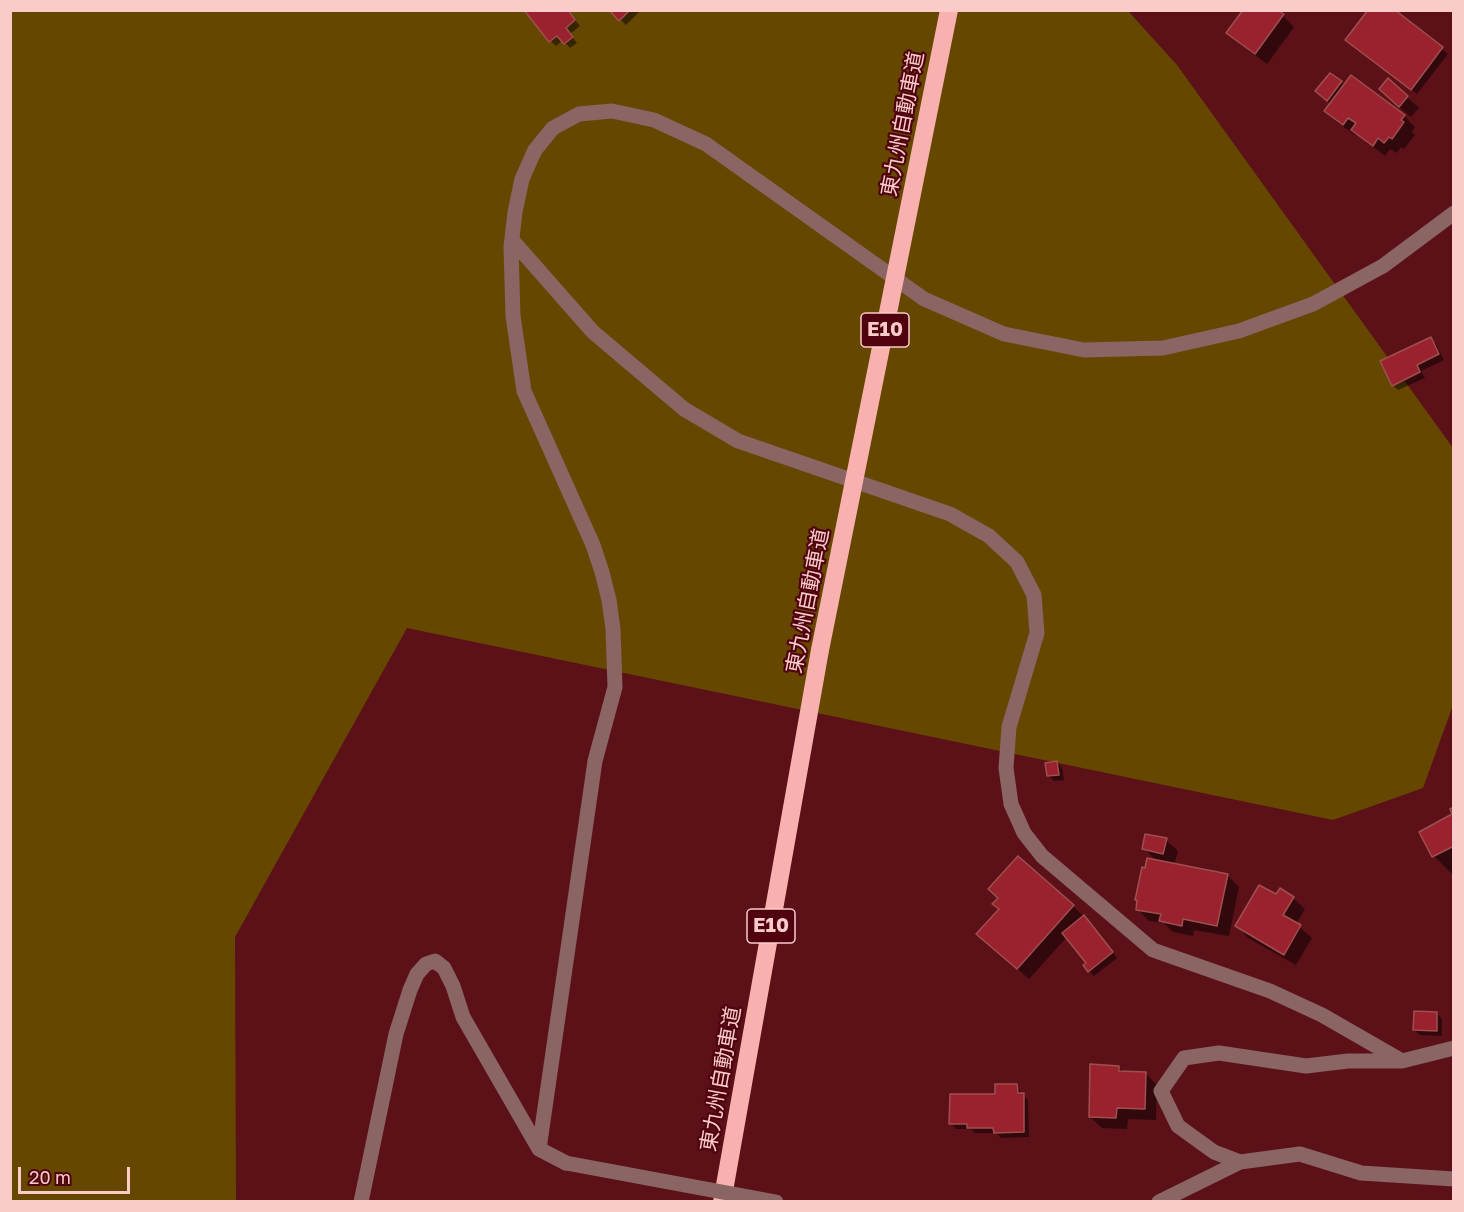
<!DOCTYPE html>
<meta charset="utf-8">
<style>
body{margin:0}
#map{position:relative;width:1464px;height:1212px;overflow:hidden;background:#5c1118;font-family:"Golos Text",sans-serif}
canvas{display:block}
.frame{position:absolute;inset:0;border:12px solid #facbc9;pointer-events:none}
.scale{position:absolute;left:18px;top:1167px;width:112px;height:27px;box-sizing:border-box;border:3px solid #facbc9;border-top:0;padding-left:8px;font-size:18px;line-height:21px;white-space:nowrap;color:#facbc9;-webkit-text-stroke:4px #50030f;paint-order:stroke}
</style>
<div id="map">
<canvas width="1464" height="1212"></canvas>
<div class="frame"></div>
<div class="scale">20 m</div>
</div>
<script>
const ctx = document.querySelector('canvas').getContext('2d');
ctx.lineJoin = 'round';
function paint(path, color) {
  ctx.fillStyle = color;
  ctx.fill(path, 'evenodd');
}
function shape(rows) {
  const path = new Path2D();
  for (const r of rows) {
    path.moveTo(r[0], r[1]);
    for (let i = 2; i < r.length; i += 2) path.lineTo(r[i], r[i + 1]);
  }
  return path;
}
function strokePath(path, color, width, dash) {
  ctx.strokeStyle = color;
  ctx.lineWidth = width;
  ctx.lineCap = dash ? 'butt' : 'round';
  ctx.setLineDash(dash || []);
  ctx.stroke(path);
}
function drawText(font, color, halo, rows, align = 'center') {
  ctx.font = font + ' "Golos Text","Noto Sans JP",sans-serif';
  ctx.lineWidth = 4.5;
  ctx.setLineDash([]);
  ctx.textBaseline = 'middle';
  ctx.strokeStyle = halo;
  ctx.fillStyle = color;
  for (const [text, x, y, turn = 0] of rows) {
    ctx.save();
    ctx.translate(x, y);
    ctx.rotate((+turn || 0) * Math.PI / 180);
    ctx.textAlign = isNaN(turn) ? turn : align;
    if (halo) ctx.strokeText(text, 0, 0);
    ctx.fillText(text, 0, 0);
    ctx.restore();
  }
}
const green = shape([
 [10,11,1128,11,1177,65,1453,448,1453,705,1423,788,1333,820,407,628,235,937,236,1201,11,1201]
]);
const shadow = shape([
 [567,10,580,26,570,34,577,43,570,48,563,40,556,46,551,41],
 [611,10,638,10,639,12,626,25],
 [1244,10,1286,10,1283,16,1294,27,1267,64,1240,44,1228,33],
 [1393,10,1448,54,1417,94,1353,45],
 [1388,80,1419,108,1411,117,1392,101],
 [1341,83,1404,116,1415,127,1412,132,1415,135,1404,149,1401,147,1397,153,1390,149,1385,156,1357,134,1355,135,1337,122,1326,110,1330,104,1317,91],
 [1431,339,1436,344,1444,360,1421,371,1425,378,1398,390,1393,385],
 [1057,762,1062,768,1064,780,1054,781,1049,776],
 [1454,815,1454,876,1434,856,1421,833],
 [1166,840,1178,851,1174,865,1227,875,1239,887,1229,936,1194,930,1193,936,1173,932,1164,923,1149,921,1137,909,1157,862,1144,848],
 [1293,898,1305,909,1296,924,1312,938,1296,965,1248,938,1237,926],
 [1073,906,1090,923,1117,958,1094,976,1089,971,1088,963,1067,937,1029,979,990,945],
 [1437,1013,1442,1019,1442,1036,1420,1035,1414,1030],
 [1118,1067,1124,1073,1146,1074,1157,1085,1156,1120,1128,1119,1127,1129,1102,1128,1090,1117],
 [1016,1086,1028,1100,1029,1137,1001,1138,996,1133,975,1133,971,1129,956,1129,951,1123]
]);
const building = shape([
 [524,10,568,10,575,20,566,28,573,37,564,44,557,36,549,42,524,10],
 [609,10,630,10,619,21,609,10],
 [1243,10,1278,10,1284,14,1255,54,1226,33,1243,10],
 [1368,10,1395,10,1443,47,1411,90,1345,40,1368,10],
 [1330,73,1342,81,1327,101,1315,91,1330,73],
 [1351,75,1405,115,1401,120,1404,122,1392,139,1389,137,1384,143,1378,138,1373,146,1351,130,1356,123,1348,118,1343,125,1324,111,1351,75],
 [1388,78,1408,96,1399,107,1379,89,1388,78],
 [1431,337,1439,354,1417,365,1420,372,1392,386,1380,361,1431,337],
 [1057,761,1059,775,1047,776,1045,763,1057,761],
 [1454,807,1454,846,1432,857,1419,832,1452,814,1450,809,1454,807],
 [1145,834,1167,838,1163,854,1142,849,1145,834],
 [1018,856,1074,905,1017,969,976,934,999,909,992,904,998,898,988,889,1018,856],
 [1147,858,1228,874,1217,926,1183,919,1182,926,1159,921,1161,914,1136,910,1137,900,1135,900,1142,867,1145,868,1147,858],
 [1259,885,1276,894,1280,888,1294,897,1283,915,1301,925,1284,955,1235,926,1259,885],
 [1084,915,1113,952,1088,972,1083,965,1086,963,1062,933,1084,915],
 [1414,1011,1437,1012,1437,1031,1413,1030,1414,1011],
 [1090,1064,1119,1066,1119,1071,1146,1072,1145,1109,1117,1108,1116,1118,1089,1117,1090,1064],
 [995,1084,1017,1084,1018,1093,1024,1093,1024,1132,994,1133,993,1128,967,1128,967,1124,949,1124,950,1094,995,1094,995,1084]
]);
const minor = shape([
 [512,240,593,332,684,409,738,441,950,514,989,536,1017,562,1034,595,1037,633,1009,727,1006,768,1011,804,1024,833,1042,856,1153,950,1270,991,1322,1015,1402,1061],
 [539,1149,595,761,615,687,613,629,609,600,602,572,593,545,524,391,513,316,511,247,515,212,522,179,535,150,553,128,579,114,612,111,654,120,706,144,924,299,1004,334,1084,350,1163,348,1239,331,1313,304,1383,266,1454,213],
 [1240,1162,1214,1152,1178,1126,1161,1091,1184,1058,1219,1053,1306,1066,1348,1061,1402,1061,1454,1048],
 [361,1202,396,1034,410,990,417,974,426,964,435,961,444,968,453,986,463,1017,539,1149,566,1163],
 [1159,1202,1240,1162,1300,1154,1361,1173,1454,1179]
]);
const highway = shape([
 [722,1202,820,650]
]);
const minorBridge = shape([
 [566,1163,776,1202]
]);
const highwayBridge = shape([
 [820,650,949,10]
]);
const shields = [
 [885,330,48],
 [771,926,48]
];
const shieldNames = [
 ["E10",885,330],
 ["E10",771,926]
];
const streetNames = [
 ["東九州自動車道",903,124,-79],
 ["東九州自動車道",808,601,-79],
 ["東九州自動車道",721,1079,-80]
];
paint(green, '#664700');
paint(shadow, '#0007');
paint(building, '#99222e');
strokePath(building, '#9f4f4f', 1.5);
strokePath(minor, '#8a6564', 15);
strokePath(highway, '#f9b1af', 18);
strokePath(minorBridge, '#8a6564', 15);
strokePath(highwayBridge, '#f9b1af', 18);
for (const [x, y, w] of shields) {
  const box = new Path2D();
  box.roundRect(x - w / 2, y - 17, w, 34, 4.5);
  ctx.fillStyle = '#50030f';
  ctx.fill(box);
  strokePath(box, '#facbc9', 1.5);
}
drawText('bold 20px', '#facbc9', null, shieldNames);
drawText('21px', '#facbc9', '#50030f', streetNames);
</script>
